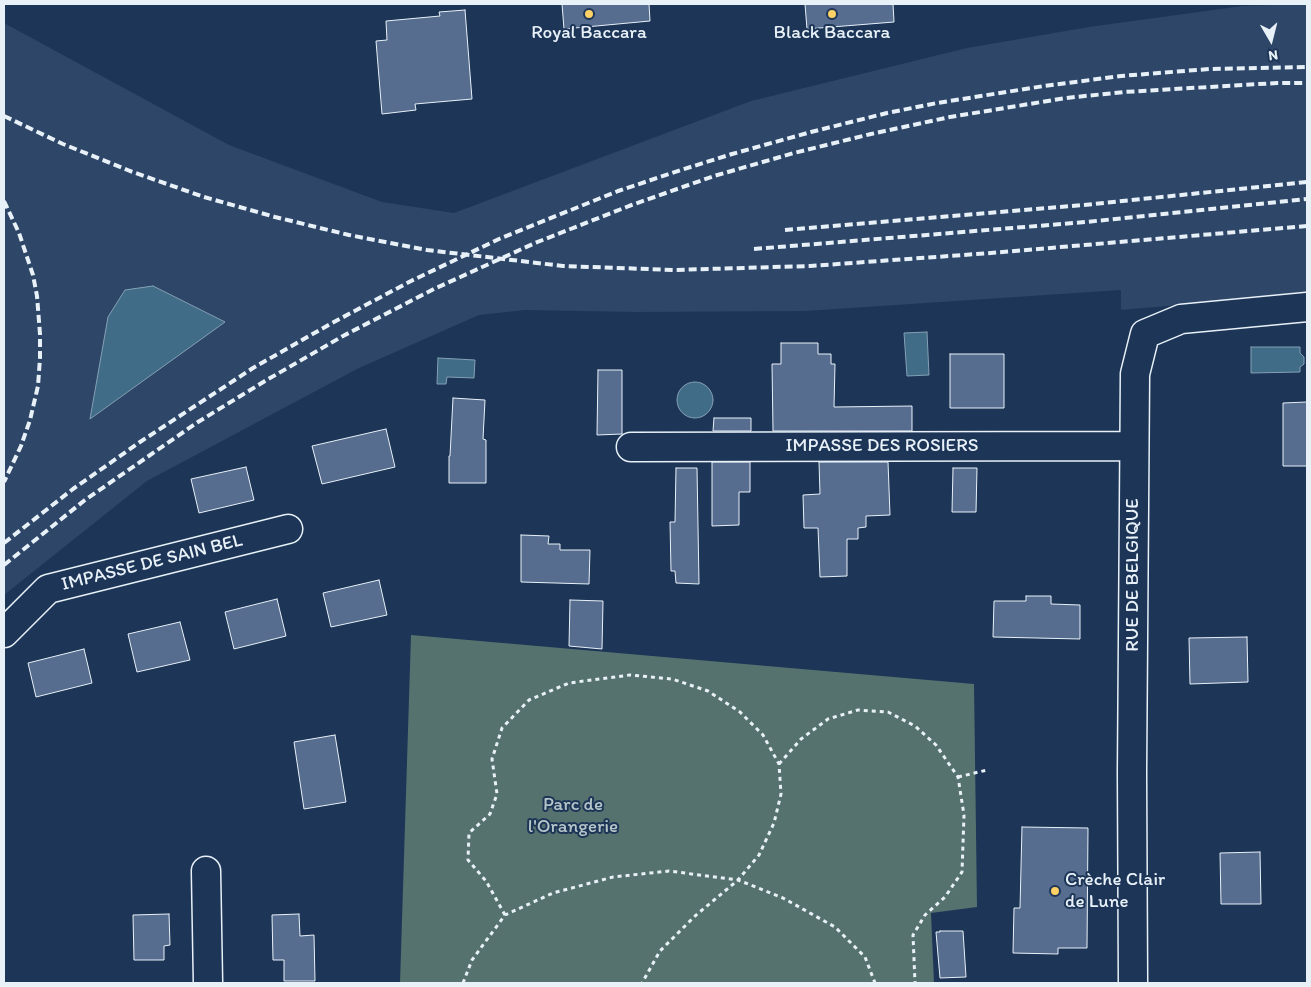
<!DOCTYPE html>
<meta charset="utf-8">
<style>
body{margin:0}
#map{position:relative;width:1311px;height:987px;overflow:hidden;background:#1d3557;font-family:Itim,sans-serif}
canvas{display:block}
.frame{position:absolute;inset:0;border:5px solid #e8f1f8;pointer-events:none}
.north{position:absolute;left:1246px;top:15px;width:50px;height:50px;-webkit-text-stroke:4px #1d3557;paint-order:stroke;rotate:172deg;font-size:14px;font-weight:700;line-height:20px;text-align:center;color:#e8f1f8}
.north::after{content:'';display:block;margin:auto;width:18px;height:22px;background:#e8f1f8;clip-path:polygon(50% 0,100% 100%,50% 72%,0 100%)}
</style>
<div id="map">
<canvas width="1311" height="987"></canvas>
<div class="frame"></div>
<div class="north">N</div>
</div>
<script>
const ctx = document.querySelector('canvas').getContext('2d');
ctx.lineJoin = 'round';
function paint(path, color) {
  ctx.fillStyle = color;
  ctx.fill(path, 'evenodd');
}
function shape(rows) {
  const path = new Path2D();
  for (const r of rows) {
    if (r.length === 3) {
      path.moveTo(r[0] + r[2], r[1]);
      path.arc(r[0], r[1], r[2], 0, 2 * Math.PI);
      continue;
    }
    path.moveTo(r[0], r[1]);
    for (let i = 2; i < r.length; i += 2) path.lineTo(r[i], r[i + 1]);
  }
  return path;
}
function strokePath(path, color, width, dash) {
  ctx.strokeStyle = color;
  ctx.lineWidth = width;
  ctx.lineCap = dash ? 'butt' : 'round';
  ctx.setLineDash(dash || []);
  ctx.stroke(path);
}
function drawText(font, color, halo, rows, align = 'center') {
  ctx.font = font + ' Itim,sans-serif';
  ctx.lineWidth = 4;
  ctx.setLineDash([]);
  ctx.textBaseline = 'middle';
  ctx.strokeStyle = halo;
  ctx.fillStyle = color;
  for (const [text, x, y, turn = 0] of rows) {
    ctx.save();
    ctx.translate(x, y);
    ctx.rotate((+turn || 0) * Math.PI / 180);
    ctx.textAlign = isNaN(turn) ? turn : align;
    if (halo) ctx.strokeText(text, 0, 0);
    ctx.fillText(text, 0, 0);
    ctx.restore();
  }
}
const built = shape([
 [1307,4,1307,294,1121,310,1121,290,806,311,636,312,525,310,479,315,357,369,147,481,4,595,4,23,229,145,382,202,454,213,751,101,967,48,1089,27,1242,6]
]);
const green = shape([
 [411,635,974,684,977,907,931,913,934,983,400,983]
]);
const water = shape([
 [153,286,225,322,90,419,108,317,125,290,153,286],
 [927,332,929,375,907,376,904,333,927,332],
 [1251,347,1300,347,1300,353,1304,357,1304,364,1300,367,1300,372,1251,373,1251,347],
 [438,358,475,360,474,378,447,377,446,384,437,384,438,358],
 [695,400,18]
]);
const building = shape([
 [562,4,649,4,650,21,564,29,562,4],
 [805,4,893,4,894,22,807,29,805,4],
 [465,10,472,99,415,104,416,110,382,114,376,41,387,40,386,21,440,16,439,12,465,10],
 [781,343,818,343,818,354,831,354,831,364,835,364,834,407,912,406,912,431,773,431,772,364,781,364,781,343],
 [950,354,1004,354,1004,408,950,408,950,354],
 [598,370,622,370,622,434,597,435,598,370],
 [453,398,485,400,483,439,486,440,486,483,449,483,449,456,450,456,453,398],
 [1307,402,1307,466,1283,466,1283,403,1307,402],
 [714,418,751,418,751,431,713,431,714,418],
 [386,429,395,467,322,484,312,446,386,429],
 [712,462,750,462,750,492,739,492,739,525,712,526,712,462],
 [819,462,888,462,890,515,866,516,866,527,858,528,858,539,847,539,847,576,820,577,818,528,804,528,803,495,820,494,819,462],
 [246,467,254,500,199,513,191,479,246,467],
 [676,468,697,468,699,584,676,583,675,571,671,571,670,522,675,522,676,468],
 [953,468,977,468,976,512,952,512,953,468],
 [521,535,549,536,548,544,560,544,560,550,590,550,589,584,521,582,521,535],
 [379,580,387,615,331,627,323,593,379,580],
 [1026,596,1051,596,1051,604,1080,605,1080,639,993,637,994,601,1026,601,1026,596],
 [277,599,286,636,234,649,225,612,277,599],
 [570,600,603,601,602,649,569,646,570,600],
 [180,622,190,660,137,672,128,634,180,622],
 [1247,637,1248,682,1190,684,1189,638,1247,637],
 [84,649,92,683,36,697,28,663,84,649],
 [335,735,346,802,304,809,294,742,335,735],
 [1022,827,1088,828,1087,948,1058,948,1058,954,1013,953,1014,908,1020,908,1022,827],
 [1260,852,1261,904,1221,904,1220,853,1260,852],
 [169,914,170,945,164,946,164,960,134,960,133,915,169,914],
 [299,914,300,936,314,935,315,981,284,981,284,960,273,960,272,915,299,914],
 [940,931,963,931,966,977,940,978,936,932,940,932,940,931]
]);
const path = shape([
 [779,764,801,739,828,719,858,710,888,712,915,726,936,745,958,777,964,815,962,872,945,897,925,915,913,935,915,983],
 [958,777,987,770],
 [505,915,486,881,468,860,469,833,490,814,497,794,492,759,502,728,529,700,569,683,630,675,672,679,708,691,740,712,763,735,779,764,781,794,774,823,759,855,738,880,695,916,660,951,642,983],
 [463,983,472,960,505,915,553,893,613,877,669,871,738,880,783,898,835,927,865,957,875,983]
]);
const minor = shape([
 [631,447,1134,446],
 [4,633,48,589,288,529],
 [206,871,208,983],
 [1133,983,1132,772,1135,374,1145,334,1181,319,1307,307]
]);
const rail = shape([
 [4,116,63,144,130,171,204,197,275,217,349,235,427,250,563,266,674,270,810,266,991,253,1307,226],
 [4,201,19,233,33,275,37,296,40,334,40,358,38,386,30,420,21,446,4,482],
 [785,230,1084,205,1307,182],
 [754,249,1086,222,1307,199],
 [4,543,73,489,140,442,253,368,332,323,411,281,499,239,618,191,681,170,732,154,811,132,887,113,937,103,1044,86,1121,76,1209,69,1307,67],
 [4,565,85,500,198,422,265,381,343,336,434,289,535,243,629,206,714,176,794,153,871,134,950,117,1066,98,1124,92,1277,83,1307,83]
]);
const markers = [
 [589,14,5,"#ffd166"],
 [832,14,5,"#ffd166"],
 [1055,891,5,"#ffd166"]
];
const poiNames = [
 ["Royal Baccara",589,33],
 ["Black Baccara",832,33],
 ["Crèche Clair",1065,880,"left"],
 ["de Lune",1065,902,"left"]
];
const streetNames = [
 ["IMPASSE DES ROSIERS",882,446],
 ["IMPASSE DE SAIN BEL",152,563,-14],
 ["RUE DE BELGIQUE",1133,575,-90]
];
const parkNames = [
 ["Parc de",573,805],
 ["l'Orangerie",573,827]
];
paint(built, '#2e4668');
paint(green, '#56726f');
paint(water, '#416c87');
strokePath(water, '#84a1b4', 1);
paint(building, '#566d90');
strokePath(building, '#e8f1f8', 1);
strokePath(minor, '#e8f1f8', 31);
strokePath(path, '#e8f1f8', 3, [4, 4]);
strokePath(minor, '#1d3557', 28);
strokePath(rail, '#e8f1f8', 4, [8, 4]);
for (const [x, y, r, color] of markers) {
  const dot = new Path2D();
  dot.arc(x, y, r, 0, 2 * Math.PI);
  ctx.fillStyle = color;
  ctx.fill(dot);
  strokePath(dot, '#1d3557', 2);
}
drawText('19px', '#e8f1f8', '#1d3557', poiNames);
drawText('19px', '#e8f1f8', '#1d3557', streetNames);
drawText('19px', '#b5c5c8', '#1d3557', parkNames);
</script>
